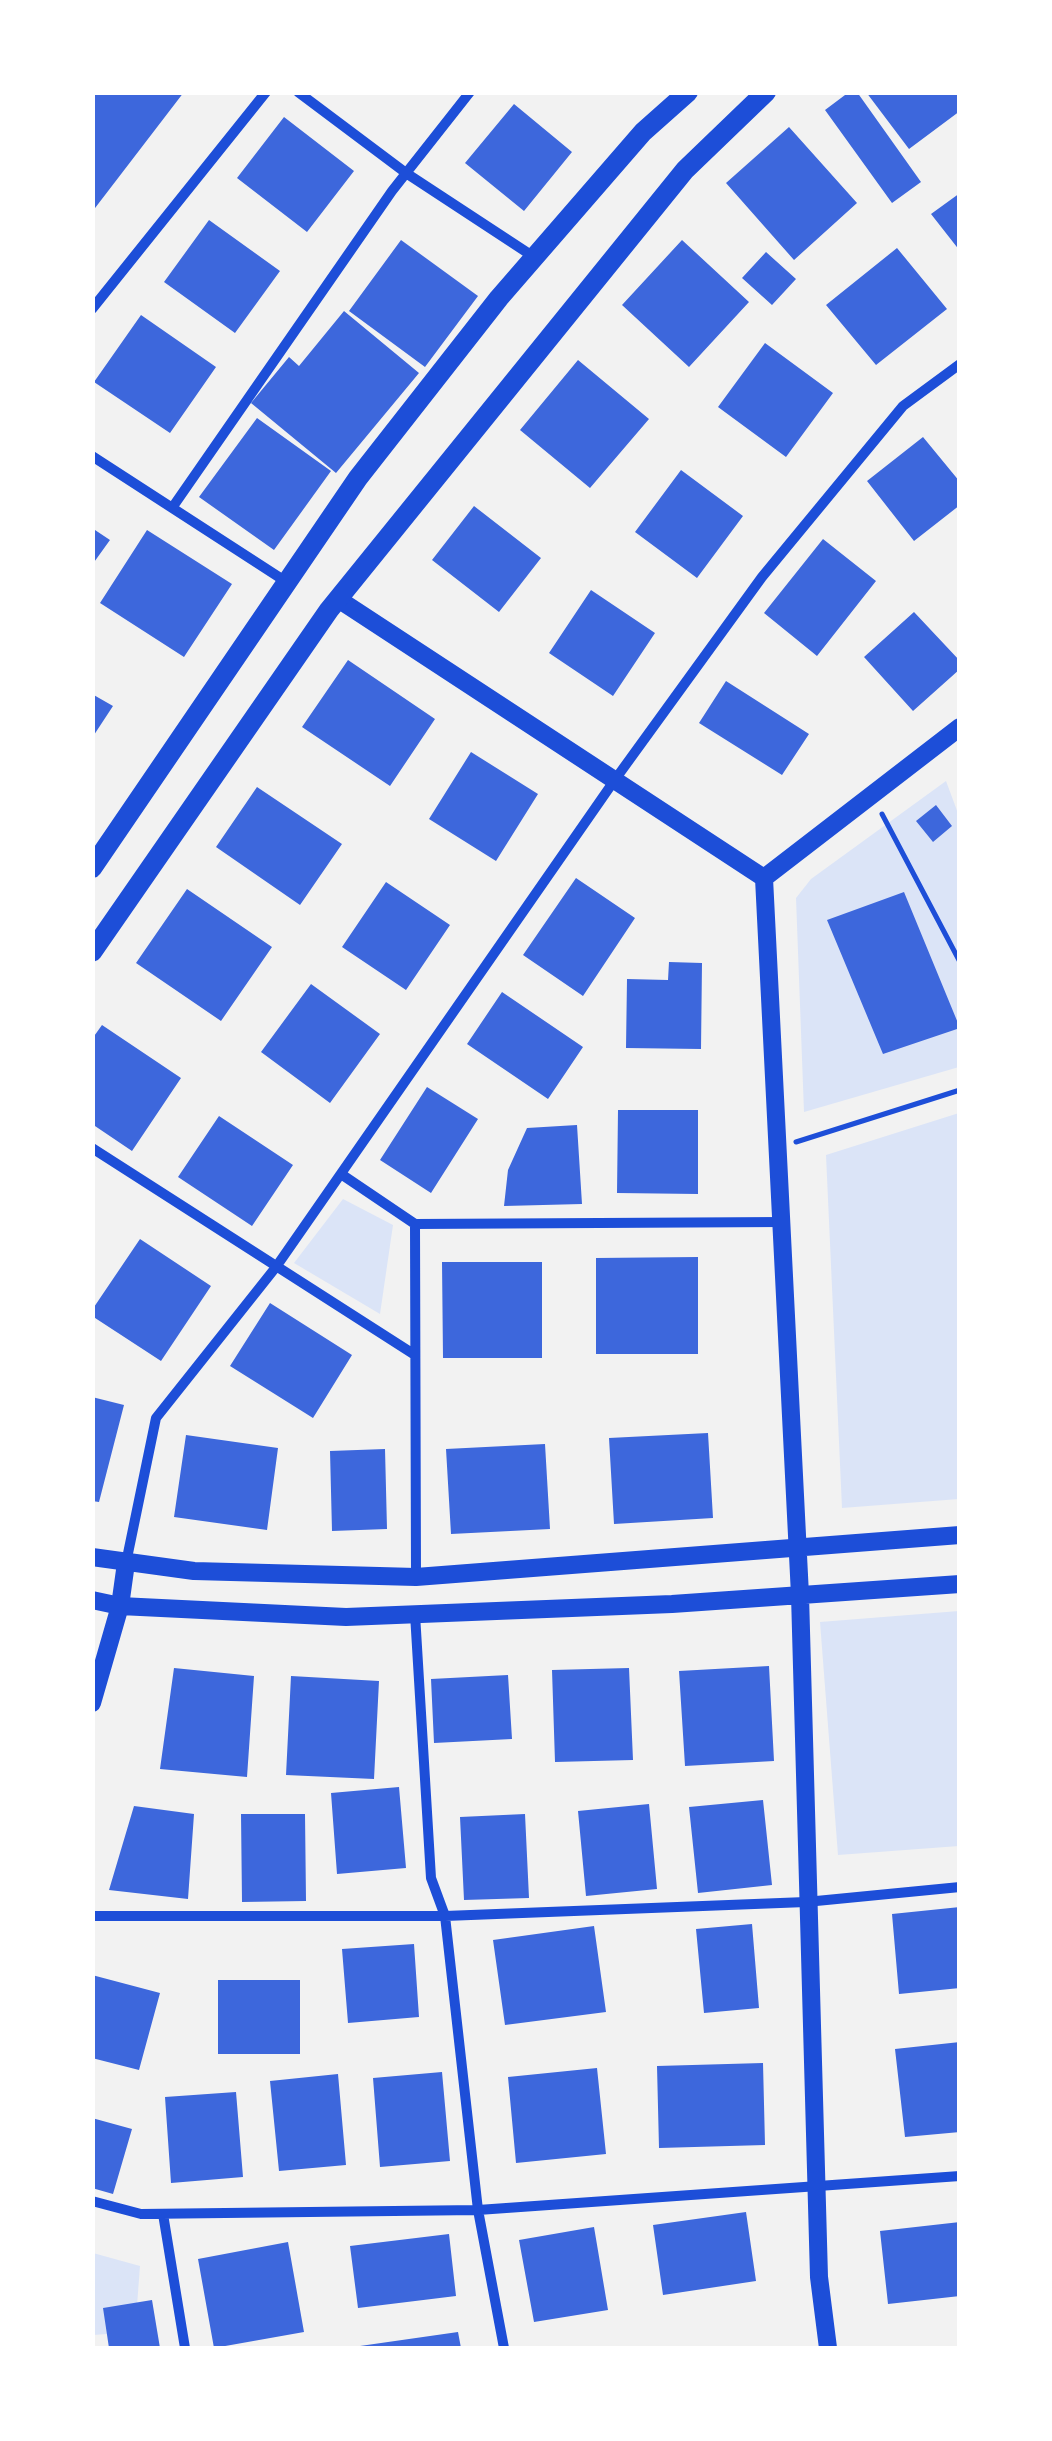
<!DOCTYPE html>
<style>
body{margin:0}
#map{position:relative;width:1052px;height:2441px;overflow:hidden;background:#f2f2f2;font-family:"Archivo Narrow",sans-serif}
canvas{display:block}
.frame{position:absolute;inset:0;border:95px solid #fff;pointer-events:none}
</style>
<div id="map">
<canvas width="1052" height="2441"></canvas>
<div class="frame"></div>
</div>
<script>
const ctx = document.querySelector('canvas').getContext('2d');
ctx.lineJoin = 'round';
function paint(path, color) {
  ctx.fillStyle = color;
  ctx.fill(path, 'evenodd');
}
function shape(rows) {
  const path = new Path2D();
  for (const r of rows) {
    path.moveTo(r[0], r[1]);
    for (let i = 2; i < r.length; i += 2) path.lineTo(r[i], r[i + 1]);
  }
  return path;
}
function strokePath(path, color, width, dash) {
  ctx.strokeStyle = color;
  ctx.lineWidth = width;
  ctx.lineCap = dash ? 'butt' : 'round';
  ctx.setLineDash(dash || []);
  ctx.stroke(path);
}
const green = shape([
 [946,781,959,816,959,1067,804,1112,796,898,811,879],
 [959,1113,959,1499,842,1508,826,1155],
 [343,1199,393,1225,380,1314,294,1263],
 [959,1611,959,1846,838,1855,820,1622],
 [93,2253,140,2266,135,2332,93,2335]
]);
const building = shape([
 [92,92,184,92,92,212],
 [849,92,857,92,921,182,892,203,825,110],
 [866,92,960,92,960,111,909,149],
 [514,104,572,152,524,211,465,163],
 [284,117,354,171,307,232,237,178],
 [789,127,857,203,794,260,726,183],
 [960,193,960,251,931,214],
 [209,220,280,271,235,333,164,282],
 [401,240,478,296,425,367,349,311],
 [682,240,749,302,689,367,622,305],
 [897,248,947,309,876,365,826,305],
 [766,252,796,279,772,305,742,278],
 [344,311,419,373,336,473,251,403,289,357,299,366],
 [141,315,216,367,170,433,94,382],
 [765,343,833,393,786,457,718,407],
 [578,360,649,419,590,488,520,430],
 [257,418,331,471,274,550,199,497],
 [923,437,960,482,960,505,914,541,867,481],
 [681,470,743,516,697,578,635,532],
 [474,506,541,558,499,612,432,560],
 [92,528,110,540,92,565],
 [147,530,232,584,184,657,100,603],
 [823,539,876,581,817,656,764,613],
 [591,590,655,633,613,696,549,653],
 [914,612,960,661,960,669,913,711,864,657],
 [348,660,435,719,390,786,302,727],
 [726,681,809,734,782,775,699,723],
 [92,694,113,706,92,738],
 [471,752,538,794,496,861,429,819],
 [257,787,342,844,300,905,216,847],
 [936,805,952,826,933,842,916,821],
 [576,878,635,918,583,996,523,955],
 [386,882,450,925,406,990,342,947],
 [187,889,272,947,221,1021,136,963],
 [904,892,960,1028,883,1054,827,920],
 [669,962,702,963,701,1049,626,1048,627,979,668,980],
 [311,984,380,1034,330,1103,261,1052],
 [502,992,583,1047,548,1099,467,1044],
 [102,1025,181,1078,132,1151,92,1124,92,1039],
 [427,1087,478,1119,431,1193,380,1160],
 [618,1110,698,1110,698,1194,617,1193],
 [219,1116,293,1165,252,1226,178,1177],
 [577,1125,582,1204,504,1206,508,1170,527,1128],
 [140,1239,211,1286,161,1361,92,1316,92,1310],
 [698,1257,698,1354,596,1354,596,1258],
 [442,1262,542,1262,542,1358,443,1358],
 [270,1303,352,1355,313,1418,230,1366],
 [92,1397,124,1405,99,1502,92,1501],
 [708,1433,713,1518,614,1524,609,1438],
 [186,1435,278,1448,267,1530,174,1517],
 [545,1444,550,1529,451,1534,446,1449],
 [385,1449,387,1529,332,1531,330,1451],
 [769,1666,774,1761,685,1766,679,1671],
 [174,1668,254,1676,247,1777,160,1769],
 [629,1668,633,1760,555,1762,552,1670],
 [508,1675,512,1739,434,1743,431,1679],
 [291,1676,379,1681,374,1779,286,1775],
 [399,1787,406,1868,337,1874,331,1793],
 [763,1800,772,1885,698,1893,689,1807],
 [649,1804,657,1889,586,1896,578,1811],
 [134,1806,194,1814,188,1899,109,1890],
 [241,1814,305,1814,306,1901,242,1902],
 [525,1814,529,1898,464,1900,460,1817],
 [960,1907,960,1988,899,1994,892,1914],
 [752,1924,759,2008,704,2013,696,1929],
 [594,1926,606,2012,505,2025,493,1940],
 [414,1944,419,2017,348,2023,342,1949],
 [92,1975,160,1993,139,2070,92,2058],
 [218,1980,300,1980,300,2054,218,2054],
 [960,2042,960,2132,905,2137,895,2049],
 [763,2063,765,2145,659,2148,657,2066],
 [597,2068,606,2154,516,2163,508,2077],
 [442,2072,450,2161,380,2167,373,2078],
 [338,2074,346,2165,279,2171,270,2081],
 [236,2092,243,2177,171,2183,165,2097],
 [92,2118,132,2129,113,2194,92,2188],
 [746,2212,756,2281,663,2295,653,2225],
 [960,2222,960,2296,888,2304,880,2231],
 [594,2227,608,2310,534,2322,519,2240],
 [449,2234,456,2296,358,2308,350,2246],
 [288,2242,304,2332,214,2348,198,2259],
 [152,2300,160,2348,109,2348,103,2308],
 [458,2332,461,2348,360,2348,360,2346]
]);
const path = shape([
 [882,814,960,962],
 [796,1142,960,1090]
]);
const minor = shape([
 [298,92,406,173,534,257],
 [92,309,266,92],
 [92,456,285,581],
 [172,508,392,191,470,92],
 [92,1148,415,1355],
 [341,1174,415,1224],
 [126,1563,156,1418,276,1267,614,781,762,577,903,406,960,364],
 [416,1577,415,1224,783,1222],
 [415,1614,431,1878,445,1916,478,2210,504,2348],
 [92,1916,445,1916,806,1902,960,1887],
 [92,2201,141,2214,478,2210,960,2176],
 [163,2214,185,2348]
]);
const tertiary = shape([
 [338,599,764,878,800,1595,819,2277,828,2348],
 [764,878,960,727],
 [92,1557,194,1571,416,1577,960,1535],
 [92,1600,120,1606,346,1617,672,1604,960,1584],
 [92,1703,120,1606,126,1563]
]);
const secondary = shape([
 [92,868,358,478,499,298,643,132,688,92],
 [92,952,329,610,685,170,766,92]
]);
paint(green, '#dbe4f7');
paint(building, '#3d67dc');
strokePath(path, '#1d4ed8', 5);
strokePath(minor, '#1d4ed8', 10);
strokePath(tertiary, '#1d4ed8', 18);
strokePath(secondary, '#1d4ed8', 20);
</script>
